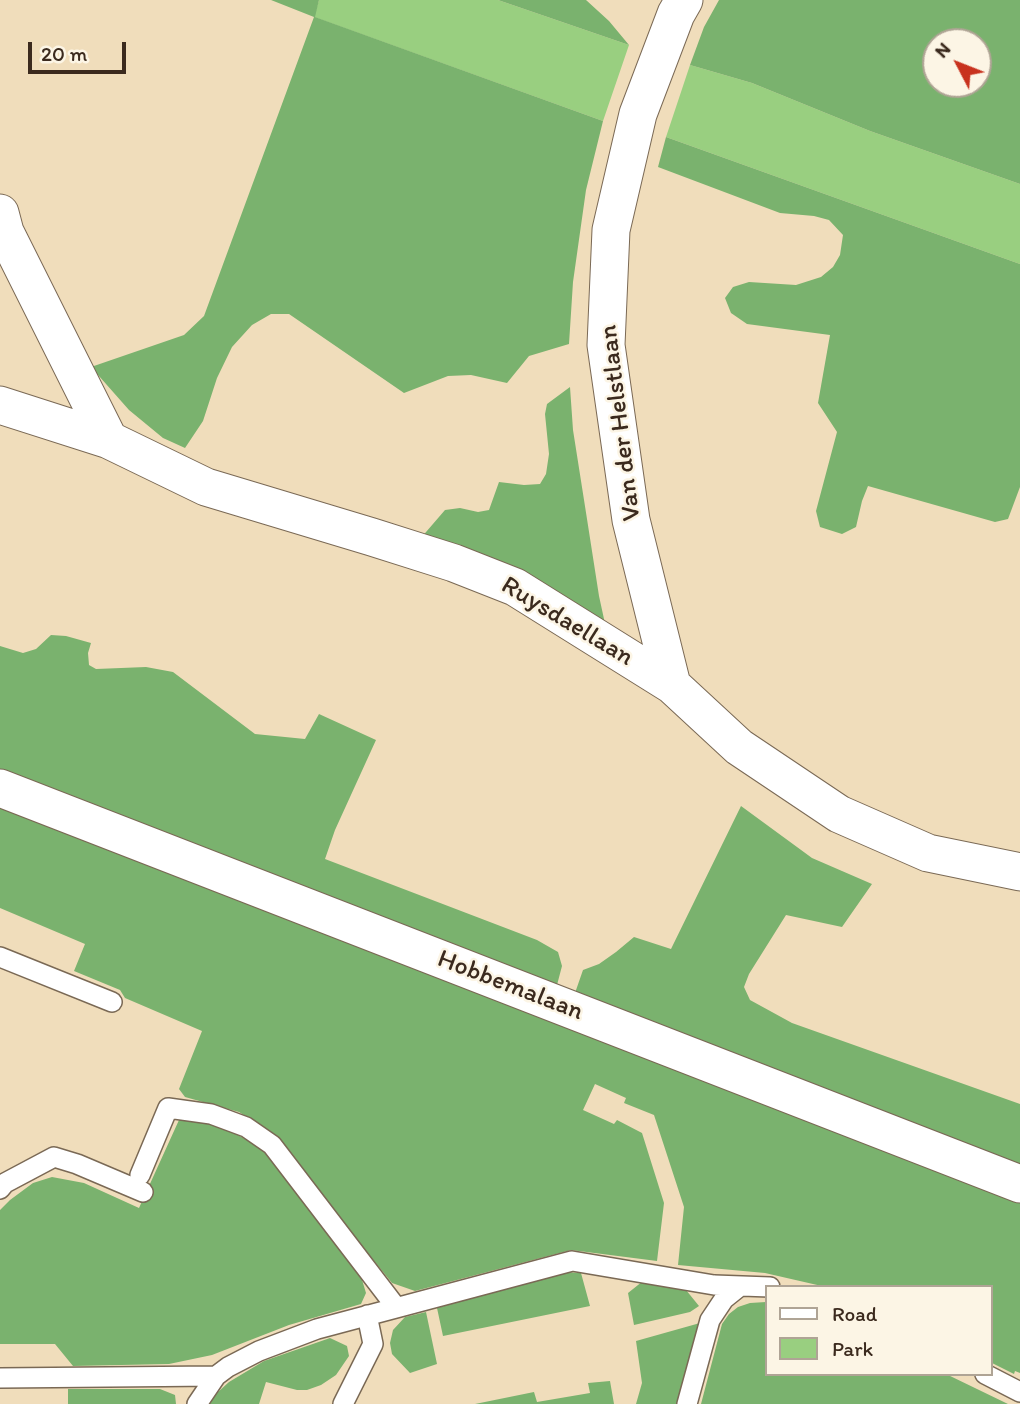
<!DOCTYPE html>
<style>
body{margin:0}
#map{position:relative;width:1020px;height:1404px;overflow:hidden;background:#f0ddbb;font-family:Itim,sans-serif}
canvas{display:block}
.legend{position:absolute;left:765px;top:1285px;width:228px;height:91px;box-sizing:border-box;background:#fcf5e5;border:2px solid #afa495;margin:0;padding:9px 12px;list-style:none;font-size:21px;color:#3b2a1e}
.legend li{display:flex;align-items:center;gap:14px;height:35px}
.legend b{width:35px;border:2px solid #afa495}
.north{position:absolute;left:922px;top:28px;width:70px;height:70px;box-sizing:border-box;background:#fcf5e5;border:2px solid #afa495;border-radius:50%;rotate:312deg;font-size:19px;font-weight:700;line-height:28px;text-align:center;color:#3b2a1e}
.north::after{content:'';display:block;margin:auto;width:24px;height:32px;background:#c8321e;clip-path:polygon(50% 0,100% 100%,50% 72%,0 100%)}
.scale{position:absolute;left:28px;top:42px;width:98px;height:32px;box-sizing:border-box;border:4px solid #3b2a1e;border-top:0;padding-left:9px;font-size:21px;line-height:24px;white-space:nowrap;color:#3b2a1e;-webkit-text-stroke:5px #fcf5e5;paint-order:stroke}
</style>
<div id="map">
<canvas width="1020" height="1404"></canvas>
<ul class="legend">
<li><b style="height:9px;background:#fff"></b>Road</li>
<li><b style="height:19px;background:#99cf80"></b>Park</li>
</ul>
<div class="north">N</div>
<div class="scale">20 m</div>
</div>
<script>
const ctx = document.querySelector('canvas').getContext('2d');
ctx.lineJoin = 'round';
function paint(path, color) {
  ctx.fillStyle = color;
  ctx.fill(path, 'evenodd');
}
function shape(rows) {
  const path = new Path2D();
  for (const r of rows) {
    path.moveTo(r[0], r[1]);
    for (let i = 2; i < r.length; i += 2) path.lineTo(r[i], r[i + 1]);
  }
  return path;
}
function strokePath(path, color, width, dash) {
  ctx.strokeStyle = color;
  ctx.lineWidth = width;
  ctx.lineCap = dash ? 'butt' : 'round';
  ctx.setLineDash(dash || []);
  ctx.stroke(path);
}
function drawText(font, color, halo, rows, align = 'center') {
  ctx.font = font + ' Itim,sans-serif';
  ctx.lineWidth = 5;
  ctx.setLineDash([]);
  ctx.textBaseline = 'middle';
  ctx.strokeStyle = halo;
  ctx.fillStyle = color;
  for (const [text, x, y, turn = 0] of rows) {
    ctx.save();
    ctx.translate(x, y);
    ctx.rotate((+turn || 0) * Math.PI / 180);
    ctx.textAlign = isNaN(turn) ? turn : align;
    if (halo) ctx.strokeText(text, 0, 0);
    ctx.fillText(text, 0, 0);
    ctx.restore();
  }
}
const green = shape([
 [319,0,498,0,629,45,603,121,314,17],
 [690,65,752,83,870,131,1020,184,1020,264,666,137]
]);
const forest = shape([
 [271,0,319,0,315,17,603,121,586,190,573,282,569,344,529,356,507,383,471,375,448,376,404,393,289,314,271,314,252,325,232,347,217,378,203,421,185,448,163,438,129,410,91,367,184,335,204,316,314,17],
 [498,0,586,0,609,21,629,45],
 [719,0,1020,0,1020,184,870,131,752,83,690,65,704,27],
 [936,42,978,42,978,84,936,84],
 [666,137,1020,264,1020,487,1008,519,995,522,868,486,862,501,856,527,842,534,820,527,816,511,837,432,818,403,830,335,747,324,731,313,725,298,733,287,749,282,796,285,821,277,833,267,840,255,843,235,829,220,814,216,780,213,658,167],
 [570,387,573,430,587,519,599,596,609,642,420,539,445,510,460,508,478,512,489,510,499,482,524,485,540,484,546,474,549,454,545,414,547,404],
 [51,635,66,636,91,643,88,653,89,665,96,669,146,667,173,672,255,734,305,739,319,714,376,740,335,830,325,859,537,940,558,952,562,966,557,985,0,769,0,646,23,653,36,649],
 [0,795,1020,1197,1020,1373,1015,1371,1014,1374,990,1362,990,1287,826,1287,765,1273,678,1265,684,1207,654,1115,624,1103,626,1098,595,1084,583,1110,614,1124,617,1120,642,1133,664,1203,657,1261,571,1250,415,1291,392,1283,268,1130,239,1112,185,1097,179,1089,202,1031,125,998,120,990,74,971,85,944,0,908],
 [741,806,812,858,872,884,842,927,786,915,749,974,744,987,750,1000,792,1023,1020,1104,1020,1164,575,993,583,970,599,964,616,952,634,937,671,949],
 [179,1120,212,1123,238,1135,262,1149,360,1273,366,1293,361,1304,289,1325,212,1355,169,1364,73,1366,55,1344,0,1344,0,1210,10,1200,33,1183,52,1177,84,1183,139,1208],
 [566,1272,581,1273,590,1306,443,1336,437,1308],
 [643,1281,686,1290,699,1306,690,1312,634,1325,628,1293],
 [766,1302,766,1374,946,1374,1008,1404,701,1404,722,1324,729,1314,738,1307,750,1303],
 [426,1312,437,1364,410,1373,392,1354,390,1343,393,1330,405,1317],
 [700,1323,677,1404,636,1404,642,1383,636,1341],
 [330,1338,347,1346,349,1356,336,1375,321,1385,307,1390,297,1390,266,1382,259,1404,209,1404,218,1392,229,1382,264,1361],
 [610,1381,614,1404,475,1404,534,1392,537,1402,590,1393,588,1383],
 [68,1389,160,1389,175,1395,176,1404,68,1404]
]);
const service = shape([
 [0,957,112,1002],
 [140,1175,168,1108,211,1114,246,1127,272,1145,396,1307],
 [0,1189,5,1183,54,1157,77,1164,143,1192],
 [985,1374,1020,1392],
 [0,1378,216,1376,228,1367,259,1351,317,1329,572,1261,714,1285,770,1287],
 [197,1404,216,1376],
 [343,1404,373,1344,367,1315],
 [687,1404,710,1320,724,1299,739,1287]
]);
const minor = shape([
 [0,213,5,232,109,440],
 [0,405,109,440,206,487,372,537,454,563,515,587,672,685,739,747,839,814,928,853,1020,872],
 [672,685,631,520,606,345,611,230,638,114,676,14,684,0],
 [0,788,1020,1184]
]);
const streetNames = [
 ["Van der Helstlaan",621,423,-97],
 ["Ruysdaellaan",567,622,31],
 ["Hobbemalaan",510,986,21]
];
paint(green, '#99cf80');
paint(forest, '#7ab26e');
strokePath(service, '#7a6955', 22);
strokePath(minor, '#7a6955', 39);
strokePath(service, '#fff', 19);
strokePath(minor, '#fff', 37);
drawText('26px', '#3b2a1e', '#fcf5e5', streetNames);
</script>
